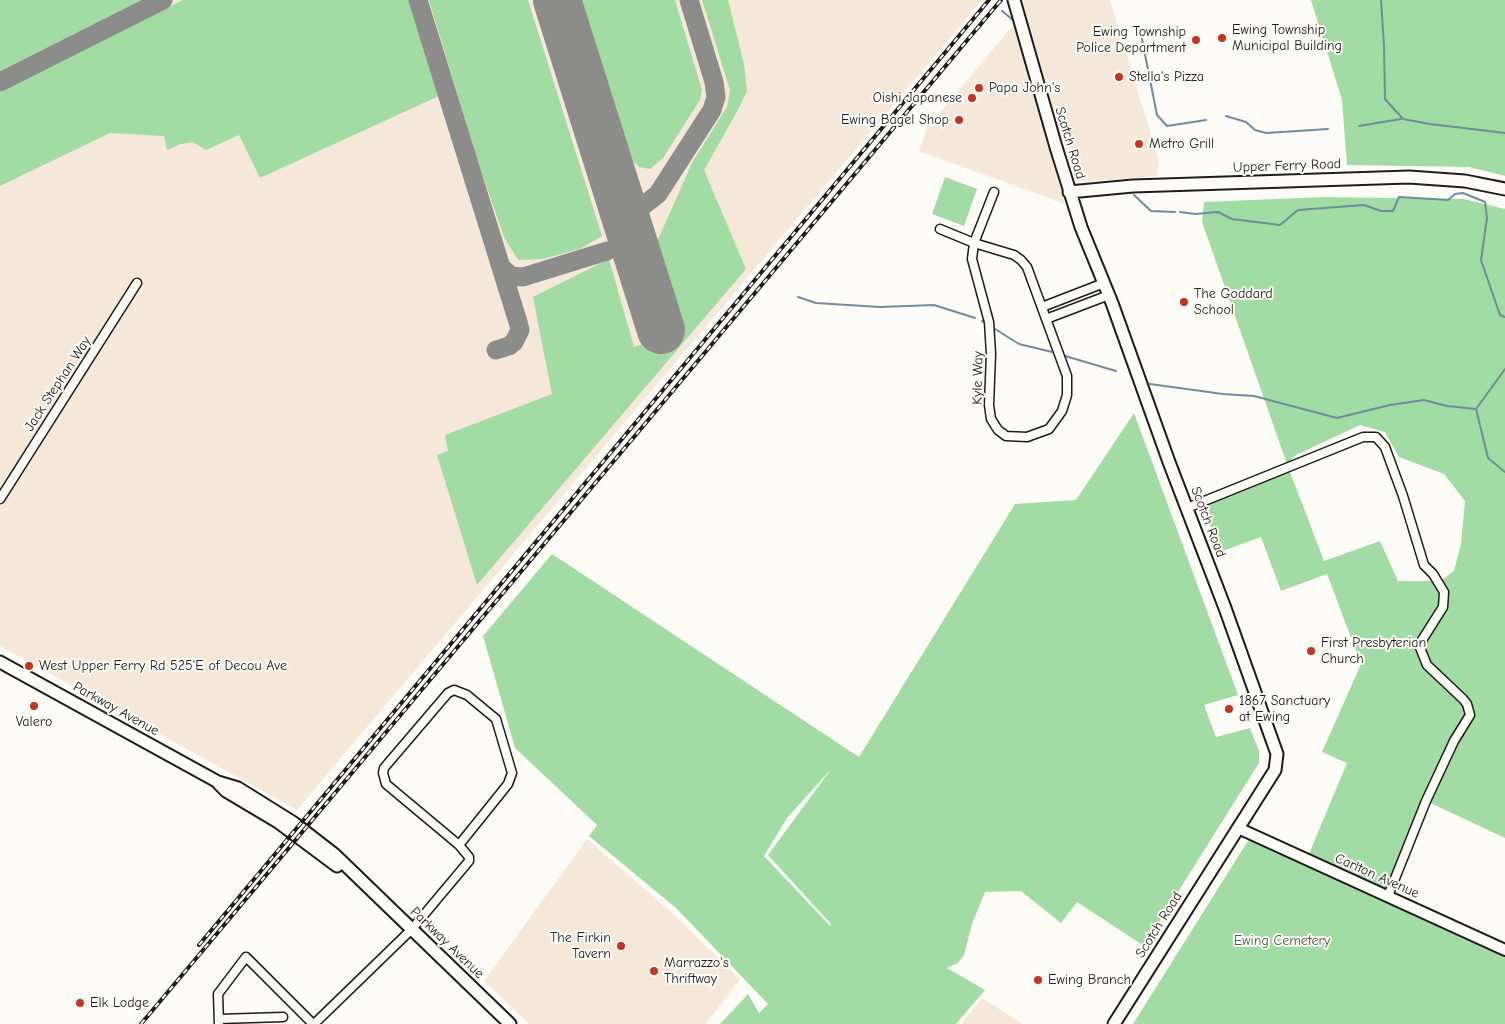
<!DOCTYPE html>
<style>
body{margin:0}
canvas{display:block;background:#fdfcf7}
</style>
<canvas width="1505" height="1024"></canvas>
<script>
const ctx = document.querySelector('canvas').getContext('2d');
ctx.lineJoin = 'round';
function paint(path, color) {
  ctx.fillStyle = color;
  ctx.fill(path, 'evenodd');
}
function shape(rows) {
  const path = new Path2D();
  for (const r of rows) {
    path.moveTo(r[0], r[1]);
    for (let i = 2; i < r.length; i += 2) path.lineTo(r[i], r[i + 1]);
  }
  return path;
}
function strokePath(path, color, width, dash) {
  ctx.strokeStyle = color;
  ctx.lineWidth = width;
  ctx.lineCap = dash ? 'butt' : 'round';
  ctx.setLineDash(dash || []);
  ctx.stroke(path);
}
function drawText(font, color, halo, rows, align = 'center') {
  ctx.font = font + ' "Comic Neue",sans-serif';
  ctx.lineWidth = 4;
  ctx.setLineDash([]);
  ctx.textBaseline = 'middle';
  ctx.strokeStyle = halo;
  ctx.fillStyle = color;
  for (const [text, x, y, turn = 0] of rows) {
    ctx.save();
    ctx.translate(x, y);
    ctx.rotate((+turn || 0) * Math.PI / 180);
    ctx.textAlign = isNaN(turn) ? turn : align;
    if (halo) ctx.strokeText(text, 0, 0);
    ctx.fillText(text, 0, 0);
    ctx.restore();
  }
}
const built = shape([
 [0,0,982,0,297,810,0,646],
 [1022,0,1110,0,1159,161,1157,176,1084,182,1074,176,1054,115],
 [1014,24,1065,204,919,151,927,128],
 [587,839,673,914,740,979,706,1024,529,1024,484,981],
 [982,998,1023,1024,961,1024]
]);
const green = shape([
 [0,0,144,0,0,71],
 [183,0,409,0,439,96,260,178,239,135,206,150,193,142,181,144,167,150,164,136,110,133,0,186,0,92],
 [429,0,528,0,602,236,580,249,543,259,519,260,517,258,504,237,477,159],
 [580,0,675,0,702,90,700,100,663,158,650,169,639,167,629,157],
 [702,0,728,0,744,64,747,91,739,108,704,170,746,269,477,585,437,455,448,451,445,435,552,394,533,297,609,259,634,347,683,329,656,244,693,161,727,107,730,90],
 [1311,0,1505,0,1505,176,1469,167,1347,165,1342,100],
 [945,177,977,189,964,226,932,214],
 [1325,197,1464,199,1505,209,1505,838,1426,801,1387,898,1505,953,1505,1024,1133,1024,1251,836,1306,861,1347,763,1322,752,1361,664,1327,574,1281,591,1261,537,1220,552,1200,497,1287,464,1202,222,1204,202],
 [1360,425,1385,432,1399,457,1444,474,1465,501,1461,544,1454,571,1441,581,1398,581,1380,541,1324,561,1287,464,1296,455],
 [1134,413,1238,695,1204,705,1216,737,1250,728,1259,751,1259,763,1144,946,1077,902,1061,923,1021,891,985,892,972,924,964,955,958,963,947,968,985,990,956,1024,720,1024,748,994,759,1013,768,1004,676,908,589,836,597,825,515,748,483,636,552,554,859,757,1015,504,1076,500],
 [832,768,768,855,831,924,830,926,764,856,787,818]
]);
const stream = shape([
 [1381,0,1384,46,1385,99,1403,119,1430,124,1505,133],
 [1002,11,1013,20],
 [1140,29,1157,115,1167,126,1206,120],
 [1226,116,1246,122,1255,130,1266,133,1328,129],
 [1359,126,1401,119],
 [1134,195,1151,211,1175,212],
 [1180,212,1195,214,1218,212,1232,219,1280,225,1298,210,1364,205,1381,211,1393,211,1399,197,1448,200,1455,194,1463,193,1485,202,1487,218,1481,260,1500,315,1505,317],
 [798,297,816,303,880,307,934,305,975,318],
 [982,321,983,322],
 [995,329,1019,344,1052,352],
 [1065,356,1116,371],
 [1505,369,1476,409,1488,458,1505,472],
 [1150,384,1223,394,1254,396,1337,418,1390,405,1424,400,1447,406,1476,409]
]);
const taxiway = shape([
 [418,0,518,322,520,330,514,342,509,346,496,350],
 [0,82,163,0],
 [644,205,658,194,712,110,716,97,714,82,689,0],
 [501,267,511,276,523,277,607,251]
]);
const runway = shape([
 [557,0,661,330]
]);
const minor = shape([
 [940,229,974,243,1014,255,1021,260,1027,267,1067,376,1067,395,1062,411,1049,429,1027,437,1006,436,998,430,991,419,989,405,991,354,989,322,972,259,974,243,994,192],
 [1042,307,1104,283],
 [1046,319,1109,295],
 [0,499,137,283],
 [1187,508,1363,437,1376,437,1385,447,1403,496,1424,565,1433,574,1444,592,1443,607,1419,645,1427,665,1463,699,1467,704,1470,715,1454,741,1426,801,1388,896],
 [219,1019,283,1017],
 [219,1024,218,994,246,957,313,1024],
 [314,1024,412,929,469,861,469,857,459,845,386,784,383,773,384,768,448,693,454,690,467,695,496,719,512,773,508,784,459,845]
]);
const tertiary = shape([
 [1238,828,1505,950]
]);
const secondary = shape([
 [1014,0,1056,147,1081,227,1112,303,1169,462,1225,608,1277,754,1275,770,1114,1024],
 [1069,192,1133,186,1409,177,1465,181,1505,189],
 [0,662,218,782,238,788,294,823,334,854,510,1024],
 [219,784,226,791,278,822,337,866]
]);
const rail = shape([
 [199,945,989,0],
 [141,1024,1001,0]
]);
const markers = [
 [1222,38,5,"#c8321e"],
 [1196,40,5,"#c8321e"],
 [1119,77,5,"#c8321e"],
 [979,88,5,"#c8321e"],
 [972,98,5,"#c8321e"],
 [959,120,5,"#c8321e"],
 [1139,144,5,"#c8321e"],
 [1184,302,5,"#c8321e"],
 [1311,651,5,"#c8321e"],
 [29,666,5,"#c8321e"],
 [34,706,5,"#c8321e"],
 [1229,709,5,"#c8321e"],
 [621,946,5,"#c8321e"],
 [654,971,5,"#c8321e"],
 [1038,980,5,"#c8321e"],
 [80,1003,5,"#c8321e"]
];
const poiNames = [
 ["Ewing Township",1232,30],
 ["Municipal Building",1232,46],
 ["Ewing Township",1186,32,"right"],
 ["Police Department",1186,48,"right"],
 ["Stella's Pizza",1129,77],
 ["Papa John's",989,88],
 ["Oishi Japanese",962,98,"right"],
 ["Ewing Bagel Shop",949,120,"right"],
 ["Metro Grill",1149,144],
 ["The Goddard",1194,294],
 ["School",1194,310],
 ["First Presbyterian",1321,643],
 ["Church",1321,659],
 ["West Upper Ferry Rd 525'E of Decou Ave",39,666],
 ["1867 Sanctuary",1239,701],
 ["at Ewing",1239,717],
 ["Valero",34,722,"center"],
 ["The Firkin",611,938,"right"],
 ["Tavern",611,954,"right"],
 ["Marrazzo's",664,963],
 ["Thriftway",664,979],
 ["Ewing Branch",1048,980],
 ["Elk Lodge",90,1003]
];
const streetNames = [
 ["Scotch Road",1070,143,73],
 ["Upper Ferry Road",1287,166,-2],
 ["Kyle Way",978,378,-89],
 ["Jack Stephan Way",58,384,-57],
 ["Scotch Road",1208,522,69],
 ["Parkway Avenue",116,709,29],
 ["Carlton Avenue",1377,876,24],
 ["Scotch Road",1159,925,-58],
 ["Parkway Avenue",447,943,44]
];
const parkNames = [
 ["Ewing Cemetery",1282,941]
];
paint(built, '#f5e8d9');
paint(green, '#a1dca2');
strokePath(stream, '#718c9f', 2);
strokePath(taxiway, '#8c8c8a', 19);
strokePath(runway, '#8c8c8a', 48);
strokePath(minor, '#1c1c1c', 11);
strokePath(tertiary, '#1c1c1c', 14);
strokePath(secondary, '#1c1c1c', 15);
strokePath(minor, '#fdfcf7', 8);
strokePath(tertiary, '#fdfcf7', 10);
strokePath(secondary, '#fdfcf7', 11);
strokePath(rail, '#1c1c1c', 4);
strokePath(rail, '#fdfcf7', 2, [5.5]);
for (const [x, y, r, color] of markers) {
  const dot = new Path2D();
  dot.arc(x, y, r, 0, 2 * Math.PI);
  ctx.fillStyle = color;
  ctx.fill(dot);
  strokePath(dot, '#fdfcf7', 2);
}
drawText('14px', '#1c1c1c', '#fdfcf7', poiNames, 'left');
drawText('14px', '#1c1c1c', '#fdfcf7', streetNames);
drawText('14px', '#4b5f4b', '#fdfcf7', parkNames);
</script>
